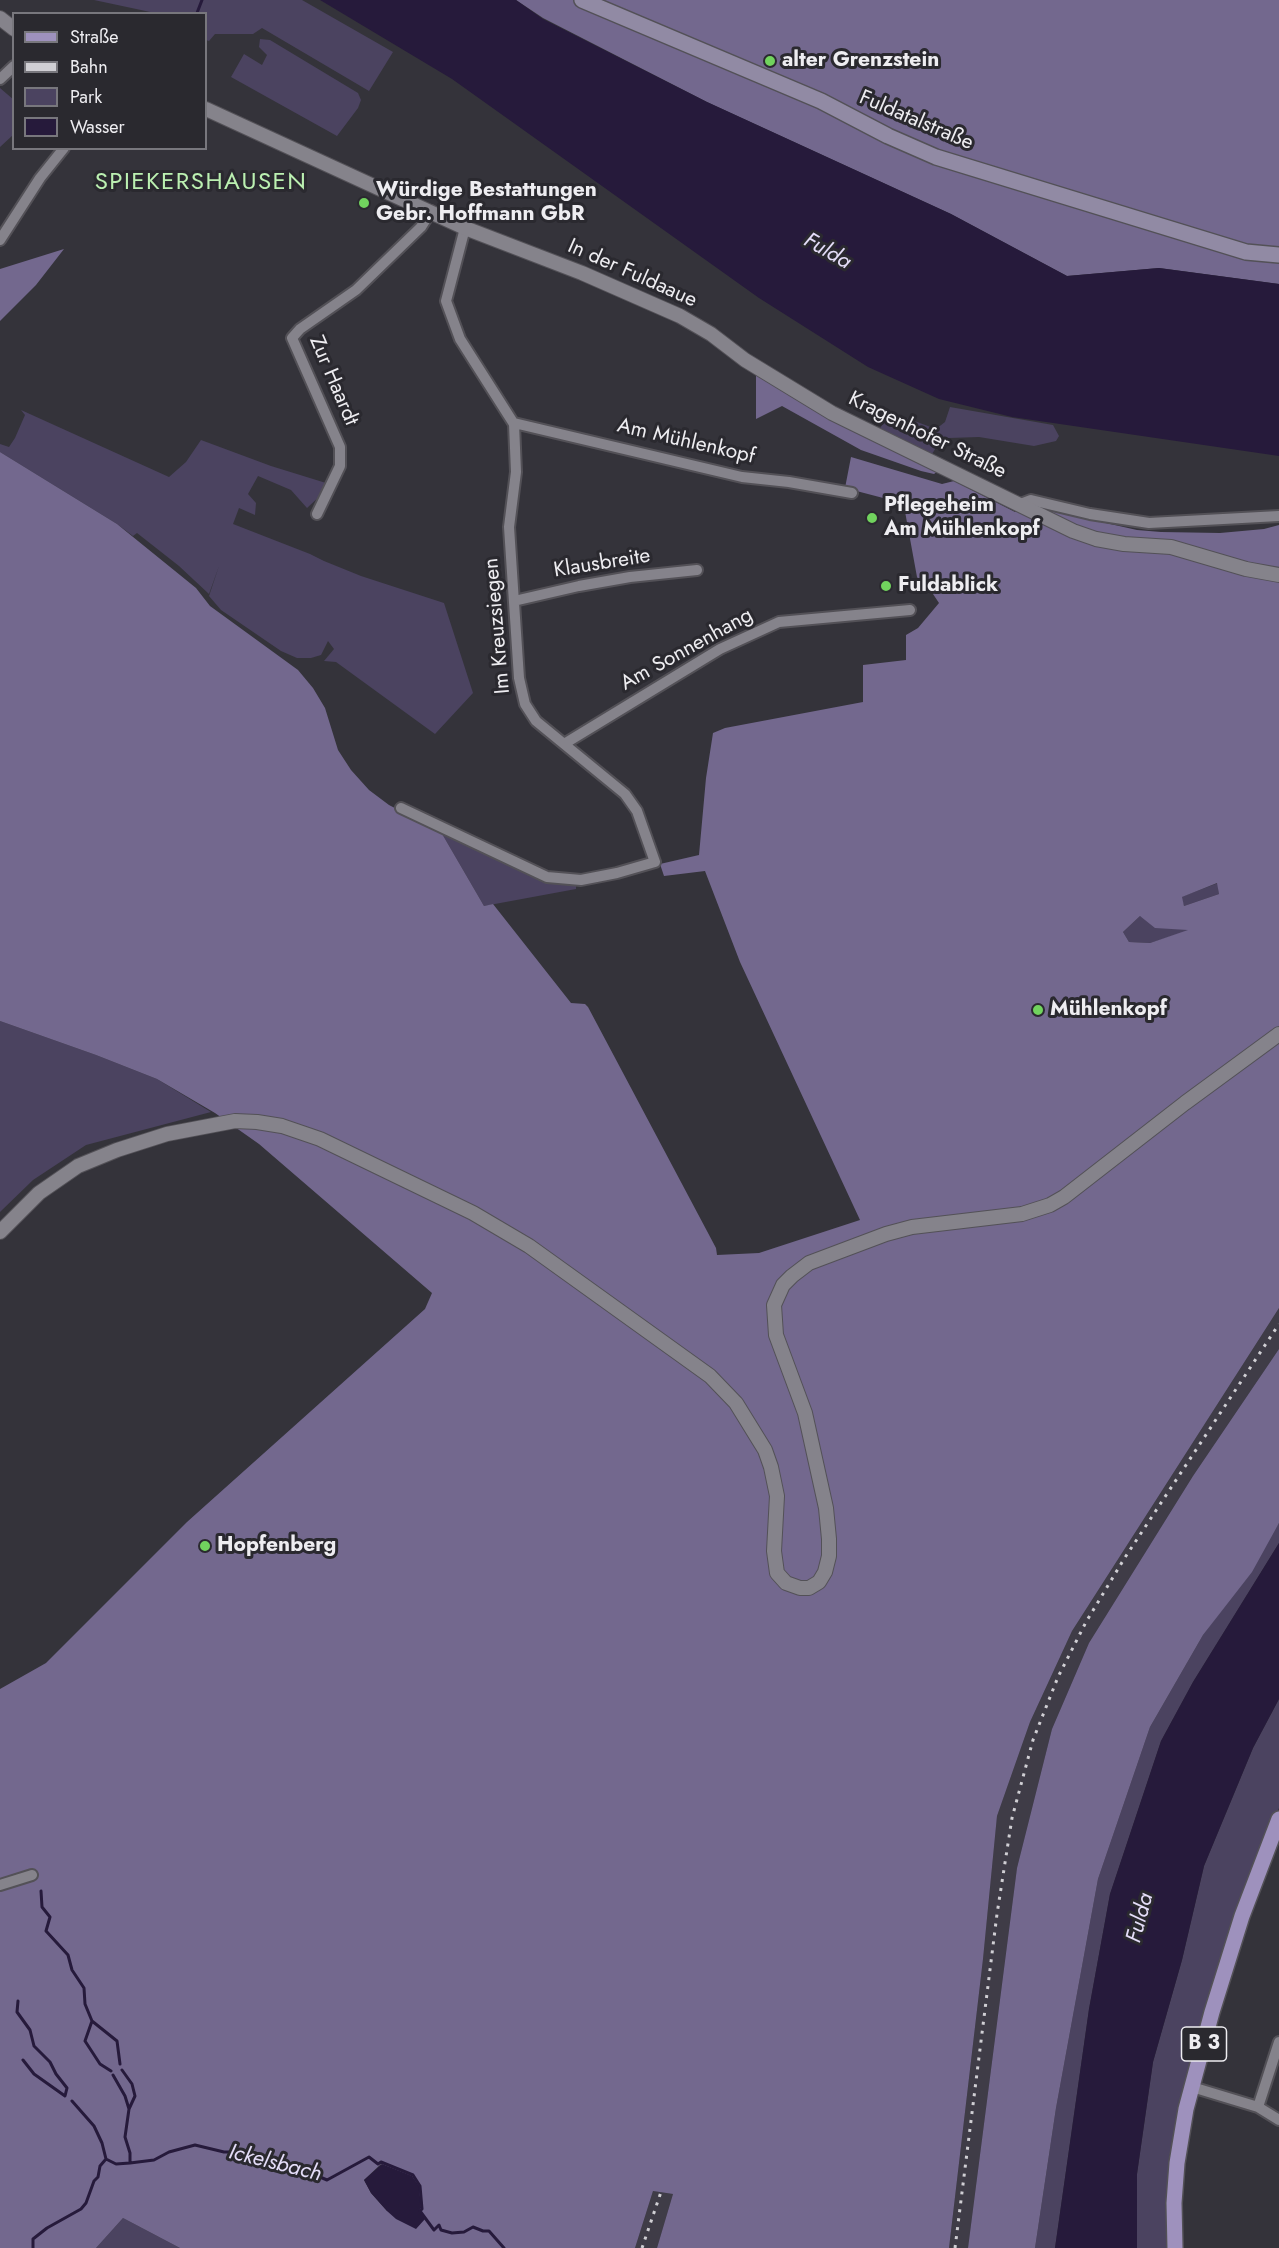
<!DOCTYPE html>
<meta charset="utf-8">
<style>
body{margin:0}
#map{position:relative;width:1279px;height:2248px;overflow:hidden;background:#34333a;font-family:Jost,sans-serif}
canvas{display:block}
.legend{position:absolute;left:12px;top:12px;width:195px;height:138px;box-sizing:border-box;background:#2a292f;border:2px solid #78777d;margin:0;padding:8px 10px;list-style:none;font-size:18px;color:#eeedf1}
.legend li{display:flex;align-items:center;gap:12px;height:30px}
.legend b{width:30px;border:2px solid #78777d}
</style>
<div id="map">
<canvas width="1279" height="2248"></canvas>
<ul class="legend">
<li><b style="height:8px;background:#9e91bd"></b>Straße</li>
<li><b style="height:8px;background:#d0cfd4"></b>Bahn</li>
<li><b style="height:16px;background:#4b4360"></b>Park</li>
<li><b style="height:16px;background:#261a3b"></b>Wasser</li>
</ul>
</div>
<script>
const ctx = document.querySelector('canvas').getContext('2d');
ctx.lineJoin = 'round';
function paint(path, color) {
  ctx.fillStyle = color;
  ctx.fill(path, 'evenodd');
}
function shape(rows) {
  const path = new Path2D();
  for (const r of rows) {
    path.moveTo(r[0], r[1]);
    for (let i = 2; i < r.length; i += 2) path.lineTo(r[i], r[i + 1]);
  }
  return path;
}
function strokePath(path, color, width, dash) {
  ctx.strokeStyle = color;
  ctx.lineWidth = width;
  ctx.lineCap = dash ? 'butt' : 'round';
  ctx.setLineDash(dash || []);
  ctx.stroke(path);
}
function drawText(font, color, halo, rows, align = 'center') {
  ctx.font = font + ' Jost,sans-serif';
  ctx.lineWidth = 6;
  ctx.setLineDash([]);
  ctx.textBaseline = 'middle';
  ctx.strokeStyle = halo;
  ctx.fillStyle = color;
  for (const [text, x, y, turn = 0] of rows) {
    ctx.save();
    ctx.translate(x, y);
    ctx.rotate((+turn || 0) * Math.PI / 180);
    ctx.textAlign = isNaN(turn) ? turn : align;
    if (halo) ctx.strokeText(text, 0, 0);
    ctx.fillText(text, 0, 0);
    ctx.restore();
  }
}
const built = shape([
 [1279,1308,1279,1349,1193,1476,1089,1643,1052,1729,1017,1868,968,2248,949,2248,983,1959,997,1816,1030,1722,1072,1631],
 [653,2191,673,2194,657,2248,635,2248]
]);
const green = shape([
 [94,0,302,0,393,52,369,91,262,28,253,34,215,34,209,41,206,40,206,14,155,13],
 [260,39,270,40,358,93,361,100,358,108,337,136,231,77,244,54,262,65,267,55,259,47],
 [0,88,14,100,13,135,0,147],
 [950,407,1053,425,1059,436,1056,441,1034,446,979,437,949,438,937,446,932,454,879,430,890,412,936,429,945,422],
 [21,410,169,477,186,462,201,440,271,466,326,483,321,495,307,508,291,490,258,476,248,494,256,503,255,515,239,508,233,524,310,554,324,561,361,576,444,603,473,693,435,734,336,662,324,661,334,649,328,641,321,655,311,658,297,658,281,651,221,610,209,596,219,566,209,594,179,566,137,533,133,536,117,524,0,452,0,444,9,447,15,438,25,415],
 [441,832,551,883,576,885,576,889,484,906],
 [1218,883,1219,894,1184,906,1181,897],
 [1140,916,1191,930,1150,943,1129,942,1123,932],
 [0,1021,96,1055,157,1079,211,1112,86,1145,33,1180,0,1212],
 [1279,1523,1279,1543,1193,1682,1161,1741,1110,1894,1089,2009,1055,2248,1035,2248,1056,2108,1098,1879,1150,1727,1203,1635,1226,1604],
 [1279,1699,1279,1808,1263,1842,1253,1868,1201,2023,1184,2087,1172,2153,1169,2155,1169,2248,1137,2248,1137,2174,1153,2062,1182,1960,1204,1866,1253,1748],
 [123,2218,180,2248,96,2248]
]);
const forest = shape([
 [516,0,1279,0,1279,284,1159,268,1067,276,951,214,707,102,543,18],
 [64,249,36,285,0,321,0,269],
 [756,371,940,469,934,474,921,471,861,450,782,406,756,419],
 [0,452,117,524,196,588,210,606,298,670,313,688,325,708,338,750,351,770,369,790,389,805,441,832,484,906,493,904,571,1003,585,1004,588,1007,716,1248,717,1255,759,1253,860,1220,740,962,705,871,664,876,660,864,699,855,706,778,713,733,725,728,863,702,863,665,906,660,906,635,918,628,939,603,933,594,925,589,917,577,904,506,887,499,845,488,851,457,942,484,954,481,1015,512,1052,511,1137,530,1161,532,1220,533,1264,529,1279,525,1279,1308,1072,1631,1030,1722,997,1816,983,1959,949,2248,657,2248,673,2194,653,2191,635,2248,180,2248,123,2218,96,2248,0,2248,0,1689,46,1663,187,1522,425,1309,432,1293,259,1144,215,1113,157,1079,96,1055,0,1021],
 [1217,883,1219,894,1184,906,1182,897],
 [1140,916,1155,928,1188,930,1150,943,1129,942,1123,932],
 [381,2164,422,2216,425,2219,387,2211,371,2193,364,2180],
 [1279,1349,1279,1523,1252,1572,1203,1635,1150,1727,1098,1879,1056,2108,1035,2248,968,2248,1017,1868,1052,1729,1089,1643,1193,1476]
]);
const water = shape([
 [320,0,516,0,543,19,707,102,951,214,1067,276,1159,268,1279,284,1279,456,1012,417,939,399,868,367,759,298,452,79],
 [1279,1543,1279,1699,1253,1748,1204,1866,1182,1960,1153,2062,1137,2174,1137,2248,1055,2248,1089,2009,1110,1894,1161,1741,1193,1682],
 [382,2164,412,2176,419,2186,421,2208,419,2211,425,2219,416,2229,396,2219,387,2211,371,2193,364,2180]
]);
const stream = shape([
 [197,13,202,0],
 [41,1891,42,1907,50,1917,46,1931,68,1955,72,1970,84,1988,85,2004,92,2021,85,2041,100,2064,111,2071],
 [18,2001,17,2012,30,2030,34,2046,50,2062,56,2074,67,2088,65,2096,34,2074,23,2060],
 [92,2021,117,2041,120,2064],
 [122,2070,132,2084,135,2096,129,2109],
 [113,2075,125,2096,129,2109,125,2137,130,2153,130,2163],
 [72,2101,94,2126,102,2143,106,2159],
 [33,2248,33,2239,47,2228,81,2209,86,2203,94,2181,98,2177,100,2166,106,2159,116,2164,130,2163,154,2160,169,2152,195,2145,224,2152,235,2152,256,2159,258,2157,290,2167,312,2178,320,2177,327,2180,369,2157,378,2164,381,2162,413,2175,420,2186,422,2209,420,2211,434,2230,439,2225,441,2230,452,2233,464,2232,473,2227,483,2231,489,2231,504,2248]
]);
const minor = shape([
 [0,79,14,66],
 [0,240,40,178,64,148],
 [514,423,742,477,789,482,852,493],
 [1018,505,1031,500,1090,514,1149,523,1279,516],
 [317,514,340,466,340,447,292,338,300,329,356,290,421,227,431,211],
 [514,601,579,586,630,577,697,570],
 [564,744,720,649,779,622,910,610],
 [401,808,547,877,581,880,617,873,655,862,637,811,625,794,536,721,525,704,519,678,509,527,516,472,514,424,460,339,446,301,465,228],
 [0,1885,32,1875],
 [1192,2087,1258,2107,1279,2120],
 [1258,2107,1279,2042]
]);
const tertiary = shape([
 [0,18,14,29],
 [206,109,465,228,582,273,680,316,711,334,745,360,832,413,1073,531,1096,539,1124,544,1171,547,1246,569,1279,575],
 [0,1232,39,1193,78,1166,117,1150,167,1134,235,1121,257,1122,282,1126,320,1139,473,1213,529,1246,710,1376,736,1403,765,1450,771,1467,777,1496,774,1551,777,1573,786,1583,800,1588,809,1588,819,1582,825,1572,829,1556,829,1539,826,1508,805,1413,776,1335,774,1305,783,1285,792,1276,809,1263,886,1234,912,1227,1022,1214,1050,1205,1064,1197,1185,1103,1279,1034]
]);
const secondary = shape([
 [582,0,821,101,888,136,936,157,1246,252,1279,255]
]);
const primary = shape([
 [1175,2248,1174,2203,1177,2163,1186,2109,1212,2012,1242,1916,1279,1819]
]);
const rail = shape([
 [642,2248,662,2189],
 [955,2248,997,1914,1012,1818,1033,1740,1058,1677,1086,1622,1124,1559,1279,1324]
]);
const markers = [
 [770,61,6,"#71d35e"],
 [364,203,6,"#71d35e"],
 [872,518,6,"#71d35e"],
 [886,586,6,"#71d35e"],
 [1038,1010,6,"#71d35e"],
 [205,1546,6,"#71d35e"]
];
const shields = [
 [1204,2044,45]
];
const shieldNames = [
 ["B 3",1204,2044]
];
const poiNames = [
 ["alter Grenzstein",782,61],
 ["Würdige Bestattungen",376,191],
 ["Gebr. Hoffmann GbR",376,215],
 ["Pflegeheim",884,506],
 ["Am Mühlenkopf",884,530],
 ["Fuldablick",898,586],
 ["Mühlenkopf",1050,1010],
 ["Hopfenberg",217,1546]
];
const streetNames = [
 ["Fuldatalstraße",916,121,23],
 ["In der Fuldaaue",632,274,24],
 ["Zur Haardt",333,381,67],
 ["Kragenhofer Straße",927,436,26],
 ["Am Mühlenkopf",686,442,13],
 ["Klausbreite",602,564,-9],
 ["Im Kreuzsiegen",498,626,-95],
 ["Am Sonnenhang",687,650,-29]
];
const waterNames = [
 ["Fulda",827,252,30],
 ["Fulda",1141,1918,-75],
 ["Ickelsbach",275,2164,14]
];
const quarterNames = [
 ["SPIEKERSHAUSEN",201,183]
];
paint(built, '#3f3c47');
paint(green, '#4b4360');
paint(forest, '#73688e');
paint(water, '#261a3b');
strokePath(stream, '#261a3b', 3);
strokePath(minor, '#535157', 14);
strokePath(tertiary, '#535157', 16);
strokePath(secondary, '#535157', 18);
strokePath(primary, '#535157', 18);
strokePath(minor, '#85838b', 10);
strokePath(tertiary, '#85838b', 14);
strokePath(secondary, '#918aa4', 15);
strokePath(primary, '#9e91bd', 15);
strokePath(rail, '#d0cfd4', 3, [3, 6]);
for (const [x, y, r, color] of markers) {
  const dot = new Path2D();
  dot.arc(x, y, r, 0, 2 * Math.PI);
  ctx.fillStyle = color;
  ctx.fill(dot);
  strokePath(dot, '#2a292f', 2);
}
for (const [x, y, w] of shields) {
  const box = new Path2D();
  box.roundRect(x - w / 2, y - 17, w, 34, 4.5);
  ctx.fillStyle = '#2a292f';
  ctx.fill(box);
  strokePath(box, '#eeedf1', 1.5);
}
drawText('bold 20px', '#eeedf1', null, shieldNames);
drawText('bold 21px', '#eeedf1', '#2a292f', poiNames, 'left');
drawText('21px', '#eeedf1', '#2a292f', streetNames);
drawText('italic 22px', '#e4ddf8', '#2a292f', waterNames);
ctx.letterSpacing = '1.5px';
drawText('24px', '#bbf0b1', '#2a292f', quarterNames);
ctx.letterSpacing = '0px';
</script>
